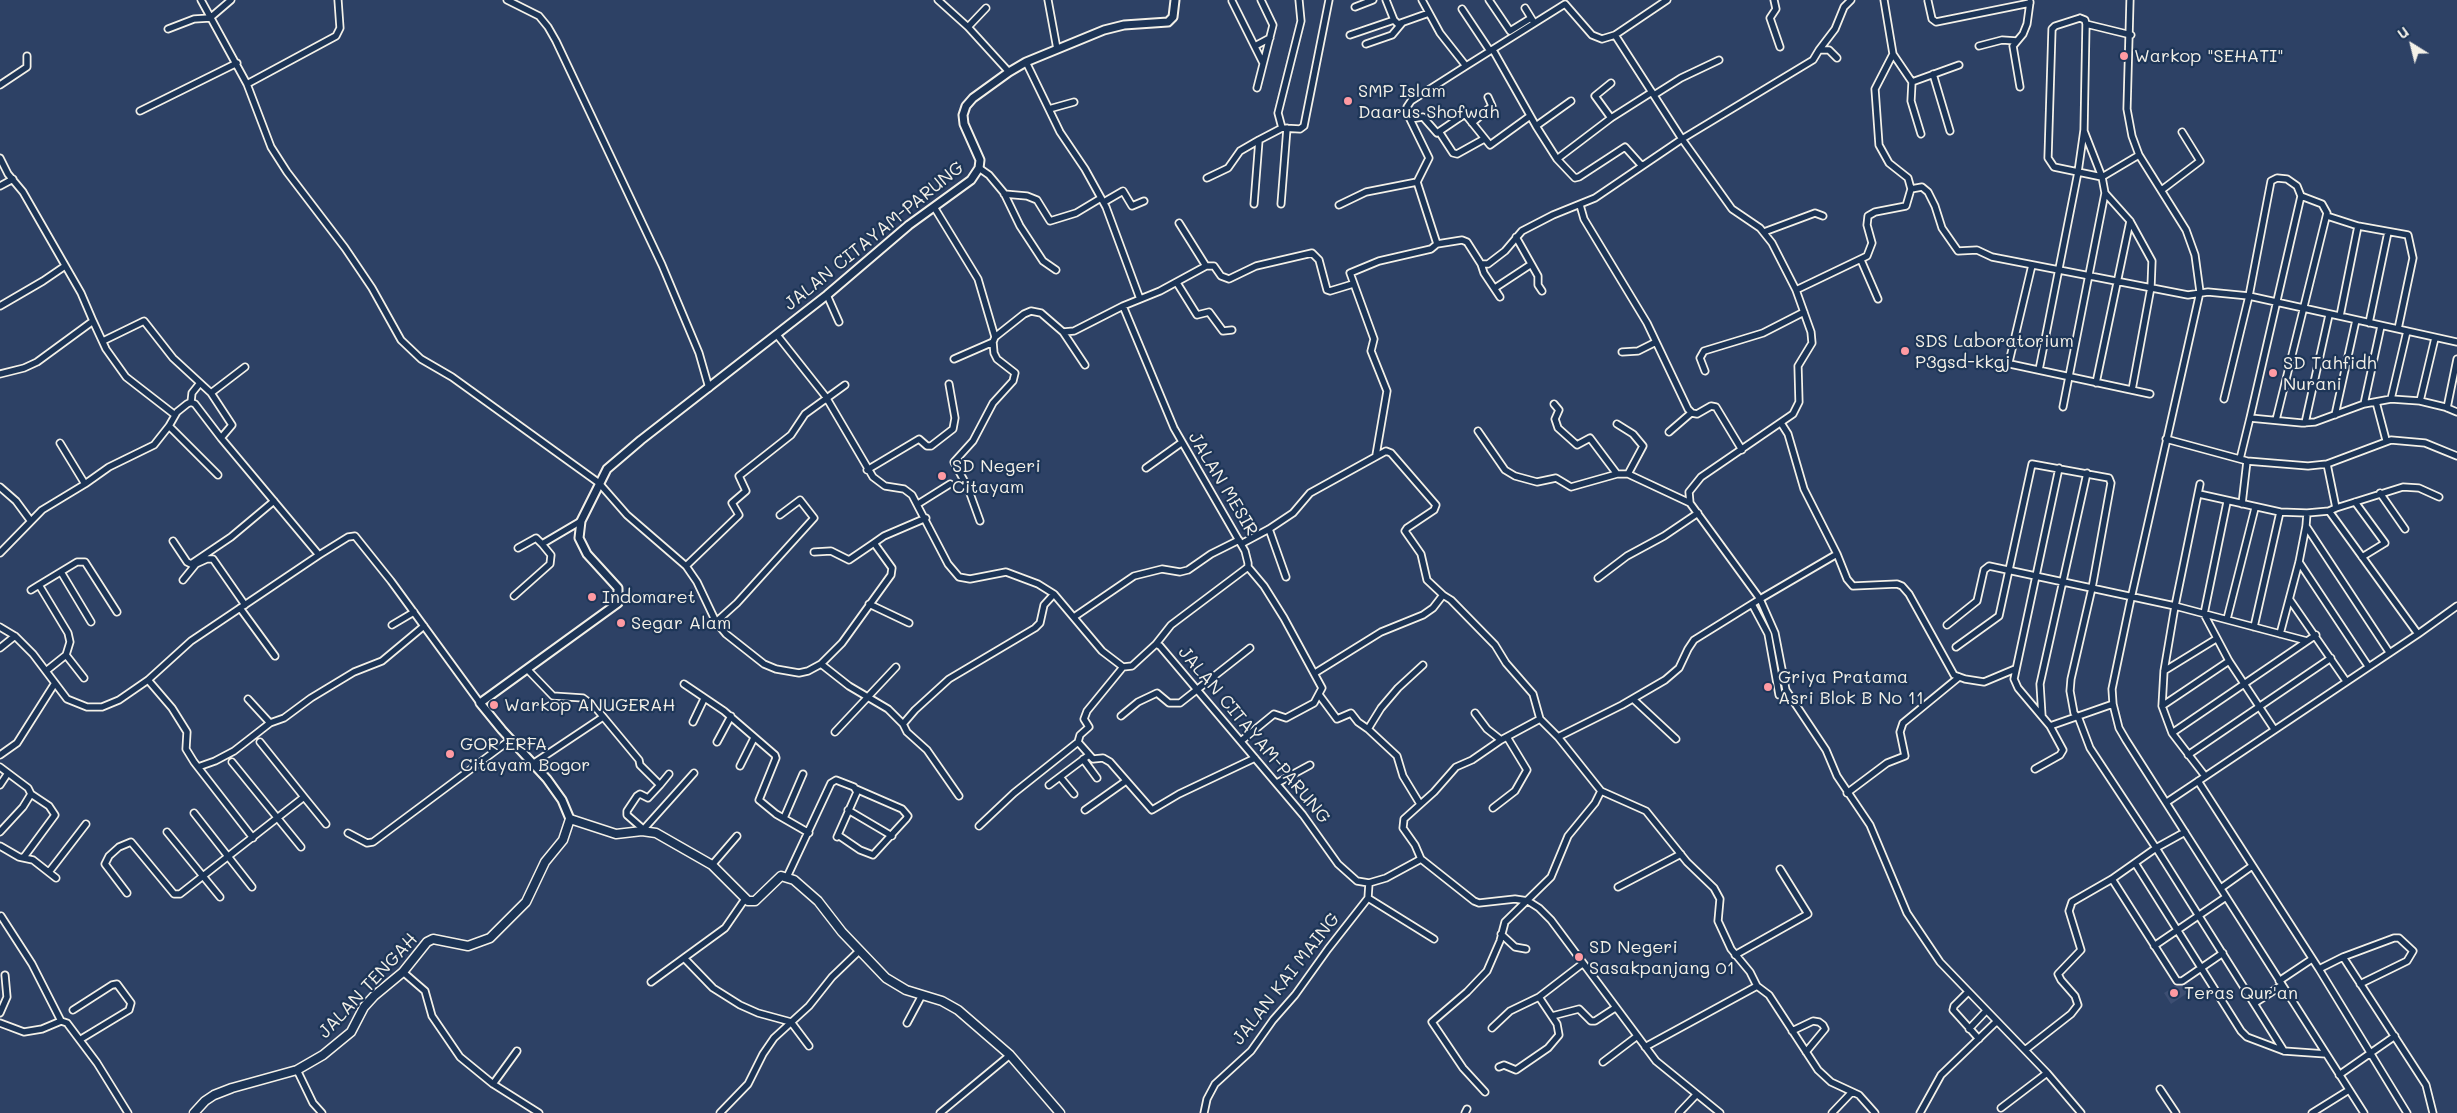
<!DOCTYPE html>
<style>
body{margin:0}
#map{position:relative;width:2457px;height:1113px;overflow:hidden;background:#2d4165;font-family:Mali,sans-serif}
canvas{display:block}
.north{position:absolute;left:2387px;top:20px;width:50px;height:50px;-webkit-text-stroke:4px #1d3557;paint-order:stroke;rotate:324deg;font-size:14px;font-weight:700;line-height:20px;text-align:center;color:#f4f1e8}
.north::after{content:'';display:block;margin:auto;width:18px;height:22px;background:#f4f1e8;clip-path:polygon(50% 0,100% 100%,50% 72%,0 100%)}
</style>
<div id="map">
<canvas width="2457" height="1113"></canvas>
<div class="north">U</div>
</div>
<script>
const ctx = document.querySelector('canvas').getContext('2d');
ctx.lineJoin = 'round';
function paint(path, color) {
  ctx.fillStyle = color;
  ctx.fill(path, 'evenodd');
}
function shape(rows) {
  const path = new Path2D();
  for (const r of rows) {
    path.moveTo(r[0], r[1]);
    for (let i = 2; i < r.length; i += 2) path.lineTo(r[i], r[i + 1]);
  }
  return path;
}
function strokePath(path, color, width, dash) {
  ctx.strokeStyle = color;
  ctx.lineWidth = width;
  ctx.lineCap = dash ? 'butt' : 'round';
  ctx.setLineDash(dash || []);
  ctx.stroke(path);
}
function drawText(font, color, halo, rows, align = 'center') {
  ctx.font = font + ' Mali,sans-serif';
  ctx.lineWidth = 4.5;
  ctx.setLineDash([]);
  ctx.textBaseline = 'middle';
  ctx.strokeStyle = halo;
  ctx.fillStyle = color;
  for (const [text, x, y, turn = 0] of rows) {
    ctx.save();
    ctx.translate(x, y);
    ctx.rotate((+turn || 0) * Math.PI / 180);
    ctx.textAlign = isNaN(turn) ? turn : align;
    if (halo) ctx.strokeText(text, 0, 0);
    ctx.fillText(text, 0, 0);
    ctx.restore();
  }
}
const built = shape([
 [2185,980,2192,990,2171,1004,2164,993]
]);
const minor = shape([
 [201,0,247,84,271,147,287,172,345,248,372,288,401,340,421,359,452,377,599,483,627,515,686,566,697,582,716,622,726,634,764,664,776,669,799,673,808,671,821,664,842,643,891,575,892,568,874,543,884,536,926,518],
 [507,0,539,16,548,27,556,41,662,265,699,353,709,388],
 [938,0,968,27,1009,72],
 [1048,0,1057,49],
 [1386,0,1394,20,1398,24,1429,13],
 [1422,0,1440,33,1466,66,1565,4,1592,35,1602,39,1615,35,1667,0],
 [1489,0,1510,31,1531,18],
 [1774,0,1776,9,1770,18,1780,47],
 [1884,0,1893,54,1875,89,1879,145,1889,163,1908,178,1911,189],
 [2130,0,2127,109,2132,136,2139,155,2186,230,2195,255,2200,292,2130,603,2112,689,2113,704,2119,728,2126,740,2364,1113],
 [1232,1,1263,63],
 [1928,1,1932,19,1936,22,2030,3],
 [1355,7,1373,0],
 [1525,8,1533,21],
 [1462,9,1490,51],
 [2080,18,2085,20,2086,24,2084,130,2078,172,2054,167,2048,158,2052,29,2055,26,2080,18],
 [2086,24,2131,35],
 [968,27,986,8],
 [168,29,194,19,210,18,231,0],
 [1350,35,1394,20],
 [1366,44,1392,35,1402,23],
 [1255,46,1270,38],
 [1979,46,2002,40,2017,41],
 [1493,50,1536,126,1557,159,1575,178,1579,177,1625,147,1642,166],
 [1893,54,1912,82,1911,101,1921,134],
 [1837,58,1829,50,1819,50,1835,29,1844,7,1851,0],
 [1026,62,1060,132,1085,169,1106,207,1140,299],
 [1933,74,1950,131],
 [1912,82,1959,65],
 [1611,83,1595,96,1611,118],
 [247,84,336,36,340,28,338,0],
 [0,85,27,67,27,56],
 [2020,87,2013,46,2023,34,2027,24,2030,2],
 [1257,88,1273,25,1261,0],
 [1654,95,1681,78,1719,60],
 [1049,109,1074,102],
 [140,111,237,63],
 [1410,119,1423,117,1437,133,1465,114,1490,145,1530,116],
 [1472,123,1492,106,1488,97],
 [1536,126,1571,101],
 [1282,128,1278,113,1301,21,1299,0],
 [2084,131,2102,177,2105,193,2130,221,2152,261,2151,287,2132,390],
 [1440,133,1453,153,1457,154,1484,139],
 [0,158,8,174,23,192,81,293,93,321,37,362,24,368,0,374],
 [1557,159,1611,118,1652,92],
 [979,168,989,175,1004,193,1020,226,1043,261,1056,270],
 [1207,178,1228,168,1240,151,1259,140,1282,128,1300,129,1304,126,1329,0],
 [0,186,13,179],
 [2163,189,2200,161,2182,132],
 [1004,194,1027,196,1037,200,1050,221,1076,213,1101,198],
 [1104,202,1123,191,1132,206,1144,201],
 [1254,204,1259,140],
 [1281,204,1287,128],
 [1339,205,1366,192,1417,182],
 [1580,205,1584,219,1647,323,1688,409,1692,413,1697,414,1711,406,1716,407,1742,450],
 [934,207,978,279,995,337,993,342,994,353,997,359,1015,373,1013,381,993,403,973,441,954,462,968,488,980,521],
 [2327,216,2358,226,2408,235,2413,258,2398,329],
 [1179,223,1206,266],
 [1764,232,1815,213,1823,216],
 [1516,237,1538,276,1538,285,1542,291],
 [1437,244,1462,240,1467,242,1481,264,1488,264,1505,251,1522,231,1553,215,1595,198,1682,139,1813,60,1819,50],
 [1861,260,1878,299],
 [1481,264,1484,273,1500,297],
 [2032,265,2009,362,2010,364,2150,394],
 [1177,283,1197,315,1209,312,1223,331,1232,330],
 [1495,288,1530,265],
 [1796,290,1867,256,1872,243,1867,225,1868,216,1875,212,1906,206,1911,189,1922,187,1928,192,1935,206,1942,228,1958,251,1977,250,1992,257,2188,295,2208,292,2249,296,2457,342],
 [827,295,839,322],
 [0,306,43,281,65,266],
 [1123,306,1174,428,1245,551,1248,563,1248,567,1171,625,1156,644],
 [2340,316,2358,226],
 [93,321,106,349,126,377,175,415],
 [2369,323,2388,232],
 [1063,332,1085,365],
 [777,335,826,397,873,477,885,486,904,489,912,495,948,564,959,577,970,579,1006,572,1038,584,1054,594,1102,651,1123,667,1132,666,1156,644,1160,646,1303,815,1338,864,1357,881,1369,883,1386,878,1421,859,1474,901,1479,903,1515,899,1528,901,1539,908,1551,920,1656,1061,1720,1113],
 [995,337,1024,314,1031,311,1041,313,1063,332,1074,331,1123,306,1160,291,1206,266,1214,266,1221,276,1229,279,1256,266,1312,253,1319,260,1327,290,1330,291,1353,284],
 [103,341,144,321,173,358,211,393,232,425,221,438,319,555],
 [1622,352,1638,351,1656,342],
 [954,359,993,342],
 [2039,370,2078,172,2102,177,2139,155],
 [1705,371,1700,358,1704,351,1763,333,1804,312],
 [2096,383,2130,221],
 [211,393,245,367],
 [2224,399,2249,296,2271,181,2277,178,2287,179,2297,186,2301,196,2250,418],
 [2391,399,2407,331],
 [2420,401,2435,338],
 [191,402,192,393,200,383],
 [2376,402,2386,440],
 [1554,404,1559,410,1555,419,1558,428,1577,445,1590,438,1617,474],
 [2364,404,2381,326],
 [2063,407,2105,193],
 [2447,408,2457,359],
 [2335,415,2356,320],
 [2276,420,2327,213,2322,204,2301,196],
 [1781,423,1788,434,1804,489,1837,554],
 [2305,423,2329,315],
 [1617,424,1633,434,1643,446,1628,474],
 [169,426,218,475],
 [1478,431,1505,470,1515,476,1537,482,1556,478,1571,487,1617,474,1628,474,1690,503],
 [1669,432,1691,413],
 [2166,439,2247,461,2308,466,2327,464,2391,440,2425,443,2457,456],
 [60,443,85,484],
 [1376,455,1387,391,1371,351,1374,339,1350,273,1379,261,1431,249,1437,244,1417,182,1429,158,1407,113,1407,107,1411,101,1466,66],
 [2240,459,2250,418,2302,423,2315,422,2364,404,2391,399,2420,401,2445,407,2457,412],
 [1146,468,1181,443],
 [867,470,919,439,927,446,931,446,953,429,955,418,949,384],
 [2200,484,2175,606,2164,671,2162,706,2172,733,2205,776],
 [0,487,16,501,30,520],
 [2380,493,2405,529],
 [2199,494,2280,512,2307,513,2329,511,2336,508,2327,464],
 [2227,502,2204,614,2229,661,2274,729],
 [2355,502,2385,543,2362,557],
 [918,504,950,484],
 [2242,504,2247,461],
 [2336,508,2403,487,2419,488,2439,497],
 [2306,526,2389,652],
 [1269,529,1286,577],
 [173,541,187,562,191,564,231,537,274,501],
 [1241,544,1269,529,1293,513,1310,493,1386,451,1391,453,1436,505,1434,510,1407,528,1405,531,1421,554,1427,580,1443,595],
 [518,548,536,538,542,544,581,521],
 [814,552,831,551,849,560,874,543],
 [0,553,42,510,85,484,109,467,154,445,169,426,177,412,187,404,191,402,195,404,221,438],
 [2299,562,2368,666],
 [686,566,739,515,732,503,746,491,739,476,791,435,805,414,845,385],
 [61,572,91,622],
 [1598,578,1627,556,1664,536,1698,513],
 [183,580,196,564,207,559,213,559,245,605],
 [39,585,77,562,85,562,117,612],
 [31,590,39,585,68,633,70,642,66,655,46,671],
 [514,596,550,564,551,555,542,544],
 [2290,600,2346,681],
 [869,604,909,623],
 [1752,604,1768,634,1779,695],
 [240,608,275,656],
 [1074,617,1134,576,1162,569,1180,572,1188,570,1211,554,1239,540],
 [2227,619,2255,508],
 [716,622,737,603,814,518,800,500,780,515],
 [392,625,414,612],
 [1947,625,1977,601,1984,570,1989,566,2175,606,2307,641],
 [0,627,15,636,33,654,67,699,87,707,102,707,119,700,148,680,191,641,319,555,348,537,355,536,391,581,480,703],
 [2254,627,2280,512],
 [2280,634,2299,562,2306,526,2307,513],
 [2418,634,2457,606],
 [1956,647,1999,616,2032,464,2109,478,2111,483,2092,588,2071,679,2070,691,2074,713,2079,719,2090,748,2156,848,2284,1051],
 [0,648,15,636],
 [66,655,84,678],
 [821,664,849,686,888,709,903,724,915,710,949,679,1035,628,1040,623,1044,605,1054,594],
 [527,669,553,696,583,698,595,707,639,760,640,765,660,785,669,774],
 [2015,669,1984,682,1965,679,1954,675,1909,594,1902,586,1897,584,1853,586,1847,579,1837,554,1760,599,1775,633,1786,690,1826,750,1837,776,1870,825,1907,913,1940,962,2047,1073,2081,1113],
 [2164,671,2216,639],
 [1315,673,1381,632,1423,615,1433,608,1443,595,1451,600,1495,645,1506,663,1533,694,1540,719],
 [148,680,172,708,187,732,186,749,194,762,253,838],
 [684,684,724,711,775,755,776,758,759,800,776,814,809,833],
 [1320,696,1337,719,1351,713,1358,722,1368,729],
 [248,699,270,723],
 [1633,699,1676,739],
 [2162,706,2229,661],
 [1475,713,1487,729,1501,740],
 [1121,716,1138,702,1157,693,1169,703,1180,703,1250,648],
 [2042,716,2040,684,2087,473],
 [693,722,704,699],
 [903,724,907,732,927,750,959,796],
 [2050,726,2113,704],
 [835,732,896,667],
 [2172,733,2316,635],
 [1558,737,1622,705,1665,680,1679,668,1688,649,1694,640,1760,599,1690,503,1689,492,1701,477,1793,414,1799,402,1798,366,1812,343,1811,332,1796,290,1772,243,1760,228,1732,209,1682,139,1615,35],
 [1241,741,1274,714,1286,718,1314,703,1322,688,1284,618,1264,586,1248,567],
 [717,742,731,716],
 [1078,742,1080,735,1089,727,1084,719,1087,711,1123,667],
 [0,755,17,743,55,683],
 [2188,755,2331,658],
 [1083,759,1097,778],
 [232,762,301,847],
 [534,763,603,717],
 [740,766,754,738],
 [0,767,28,788,31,794,23,807,0,832],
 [198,767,215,761,234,751,270,723,284,718,311,698,354,672,382,661,424,626],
 [2035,769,2060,755,2063,750,2050,726,2018,688,2014,679,2059,468],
 [1060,777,1074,794],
 [2198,781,2319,969,2407,1113],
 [1277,783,1310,765],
 [0,785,8,773],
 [1049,785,1089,755],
 [1601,791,1646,811,1687,862,1714,888,1720,899,1718,921,1731,949,1750,972,1757,986,1769,995,1818,1070,1831,1082,1859,1095,1875,1113],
 [1847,793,1887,763,1905,756,1900,732,1903,723,1959,677],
 [304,797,326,824],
 [2167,802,2418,634,2329,511],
 [1420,804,1403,776,1397,756,1368,729,1381,708,1398,688,1423,665],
 [1493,808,1515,791,1527,770,1507,737],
 [848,810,892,836],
 [1085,810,1126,781],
 [194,813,252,887],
 [784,818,803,774],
 [979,826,1014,793,1078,742,1093,759,1103,758,1110,762,1152,810,1179,794,1255,758],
 [643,829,627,815,627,811,637,796,640,794,648,798,660,785],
 [642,831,694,773],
 [167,832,220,897],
 [348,833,367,843,373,842,510,740],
 [838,835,860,850,873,855,906,819,908,816,902,809,856,789],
 [0,846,19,857,33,860,56,878],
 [24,857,55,815,49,806,31,794],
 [1421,859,1415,845,1403,828,1404,819,1434,792,1456,767,1472,760,1501,740,1540,719,1558,737,1601,791,1595,803,1568,836,1551,877,1505,922,1500,941,1487,971,1467,992,1432,1022,1463,1068,1485,1092],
 [2135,863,2241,1031,2247,1037,2284,1051,2326,1054],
 [712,865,737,836],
 [49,872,86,824],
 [787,877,831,783,836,780,854,787,857,792,837,837],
 [2112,879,2177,981,2182,981,2223,953],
 [1618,887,1681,854],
 [2221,888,2252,866],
 [127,893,105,864,109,856,119,847,131,842,174,894,180,894,304,797,260,742],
 [1368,898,1434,939],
 [1,916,32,964,61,1021],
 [1501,934,1515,947,1526,949],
 [2154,946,2226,897],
 [1735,955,1808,914,1780,869],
 [2343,957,2426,1085,2433,1113],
 [685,959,713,988,740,1005,758,1013,791,1022,809,1046],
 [2319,969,2343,957,2394,938,2399,938,2413,951,2407,961,2360,984],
 [403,972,425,991,432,1016,460,1057,493,1084,539,1113],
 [2279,981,2312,959],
 [651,982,725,928,745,899],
 [1968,992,1954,1006,1953,1010,1979,1039],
 [2255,1003,2282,985],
 [73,1010,112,985,117,984,131,1003,129,1010,81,1039],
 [0,1013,7,997,5,975],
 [1552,1016,1579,1009,1591,1021,1595,1021,1615,1008],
 [0,1023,24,1032,42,1029,61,1021,67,1023,97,1063,128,1113],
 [907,1023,922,995],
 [1492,1028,1510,1011,1539,997,1582,964],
 [1969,1029,1986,1011],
 [1792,1031,1813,1021,1819,1022,1823,1025,1825,1029,1806,1052],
 [1645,1047,1757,986],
 [2025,1050,2071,1014,2078,1005,2075,996,2061,980,2058,974,2081,950,2069,911,2072,902,2112,879,2156,848,2185,832],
 [1603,1062,1636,1037],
 [1499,1067,1504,1065,1516,1070,1548,1048,1559,1035,1557,1024,1539,997],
 [297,1070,313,1103,322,1113],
 [2339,1075,2395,1036],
 [493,1084,517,1051],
 [2160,1089,2176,1113],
 [2001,1108,2047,1073],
 [720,1113,748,1084,763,1054,774,1038,809,1006,832,977,859,951],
 [940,1113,1010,1055],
 [1204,1113,1207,1099,1215,1084,1251,1051,1273,1020,1295,995,1328,949,1368,898,1369,883],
 [1465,1113,1467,1109],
 [1679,1113,1696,1095],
 [1832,1113,1852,1092],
 [1920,1113,1941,1075,1996,1022],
 [2312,1113,2349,1090]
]);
const tertiary = shape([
 [570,819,562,800,547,779,502,730,480,703,618,603,618,588,587,554,579,538,581,521,607,469,641,440,827,295,909,225,971,180,979,168,980,160,964,124,963,115,966,106,973,98,1009,72,1026,62,1104,30,1124,25,1168,22,1173,17,1175,0]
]);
const secondary = shape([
 [194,1113,205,1101,214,1095,232,1088,297,1070,323,1055,351,1032,364,1007,374,996,403,972,427,942,433,939,468,946,490,938,526,902,545,862,563,840,570,819,616,834,642,831,656,833,712,865,748,901,755,901,781,876,794,880,818,901,842,932,886,978,906,990,942,1001,958,1010,1010,1055,1060,1113]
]);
const markers = [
 [2124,56,5,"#ff9aa2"],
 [1348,101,5,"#ff9aa2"],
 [1905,351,5,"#ff9aa2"],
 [2273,373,5,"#ff9aa2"],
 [942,476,5,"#ff9aa2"],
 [592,597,5,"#ff9aa2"],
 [621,623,5,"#ff9aa2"],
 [1768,687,5,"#ff9aa2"],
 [494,705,5,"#ff9aa2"],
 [450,754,5,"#ff9aa2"],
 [1579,957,5,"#ff9aa2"],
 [2174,993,5,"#ff9aa2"]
];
const poiNames = [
 ["Warkop \"SEHATI\"",2134,56],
 ["SMP Islam",1358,91],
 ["Daarus Shofwah",1358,112],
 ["SDS Laboratorium",1915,341],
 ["P3gsd-kkgj",1915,362],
 ["SD Tahfidh",2283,363],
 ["Nurani",2283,384],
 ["SD Negeri",952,466],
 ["Citayam",952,487],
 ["Indomaret",602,597],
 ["Segar Alam",631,623],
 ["Griya Pratama",1778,677],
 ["Asri Blok B No 11",1778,698],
 ["Warkop ANUGERAH",504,705],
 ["GOR ERFA",460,744],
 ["Citayam Bogor",460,765],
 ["SD Negeri",1589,947],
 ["Sasakpanjang 01",1589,968],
 ["Teras Qur'an",2184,993]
];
const streetNames = [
 ["JALAN CITAYAM-PARUNG",874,236,-39],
 ["JALAN MESIR",1223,484,59],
 ["JALAN CITAYAM-PARUNG",1254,735,50],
 ["JALAN KAI MAING",1286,979,-52],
 ["JALAN TENGAH",368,986,-47]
];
paint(built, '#3d4e72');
strokePath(minor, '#f4f1e8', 9);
strokePath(tertiary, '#f4f1e8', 11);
strokePath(secondary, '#f4f1e8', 11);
strokePath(minor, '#1d3557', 5.5);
strokePath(tertiary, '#1d3557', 7);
strokePath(secondary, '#1d3557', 8);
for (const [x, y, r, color] of markers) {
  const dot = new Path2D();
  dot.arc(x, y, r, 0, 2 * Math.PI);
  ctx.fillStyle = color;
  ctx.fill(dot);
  strokePath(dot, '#1d3557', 2);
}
drawText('18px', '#f4f1e8', '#1d3557', poiNames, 'left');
drawText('18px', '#f4f1e8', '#1d3557', streetNames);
</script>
